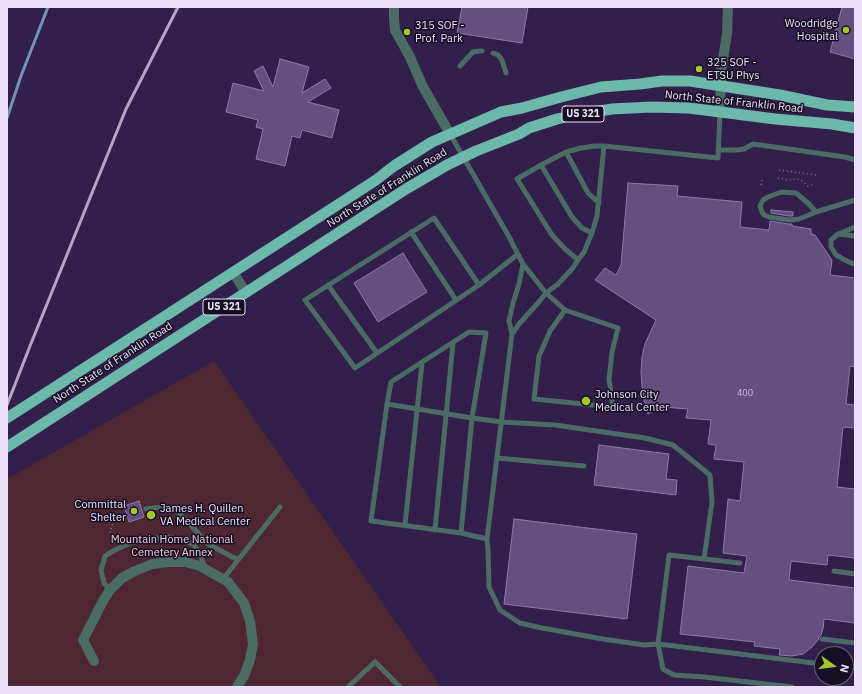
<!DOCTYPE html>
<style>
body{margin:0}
#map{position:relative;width:862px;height:694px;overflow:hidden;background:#321f4b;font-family:"IBM Plex Sans",sans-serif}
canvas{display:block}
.frame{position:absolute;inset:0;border:8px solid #ebe1fd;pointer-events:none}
.north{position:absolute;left:814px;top:646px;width:40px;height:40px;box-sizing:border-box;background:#160e22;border:1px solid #6b627a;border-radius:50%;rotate:104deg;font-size:11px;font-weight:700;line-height:16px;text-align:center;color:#ebe1fd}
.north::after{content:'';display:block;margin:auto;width:14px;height:18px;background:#a4c825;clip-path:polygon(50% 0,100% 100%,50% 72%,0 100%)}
</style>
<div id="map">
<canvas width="862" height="694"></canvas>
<div class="frame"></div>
<div class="north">N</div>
</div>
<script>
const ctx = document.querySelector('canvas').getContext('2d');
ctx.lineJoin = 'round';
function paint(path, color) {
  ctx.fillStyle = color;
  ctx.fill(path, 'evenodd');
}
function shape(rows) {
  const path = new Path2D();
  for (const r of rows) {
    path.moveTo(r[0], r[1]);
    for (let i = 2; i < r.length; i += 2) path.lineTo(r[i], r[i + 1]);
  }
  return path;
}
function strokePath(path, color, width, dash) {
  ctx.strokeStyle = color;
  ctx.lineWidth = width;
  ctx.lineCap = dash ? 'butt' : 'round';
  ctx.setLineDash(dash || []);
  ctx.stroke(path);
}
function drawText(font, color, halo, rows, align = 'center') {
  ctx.font = font + ' "IBM Plex Sans",sans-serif';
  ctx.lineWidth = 3;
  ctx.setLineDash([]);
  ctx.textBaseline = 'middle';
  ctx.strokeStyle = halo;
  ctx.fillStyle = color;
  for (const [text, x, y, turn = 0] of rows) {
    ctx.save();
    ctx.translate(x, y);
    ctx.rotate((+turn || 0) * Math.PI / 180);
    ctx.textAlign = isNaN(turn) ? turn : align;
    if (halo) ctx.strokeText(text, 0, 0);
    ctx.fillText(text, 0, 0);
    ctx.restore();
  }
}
const green = shape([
 [214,361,441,687,7,687,7,479]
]);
const stream = shape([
 [7,118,21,76,48,7]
]);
const building = shape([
 [462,7,528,7,522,43,457,33,462,7],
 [842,7,855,7,855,59,830,52,842,7],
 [280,59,309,67,302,93,325,79,331,88,308,102,339,110,332,138,302,130,300,138,292,136,285,166,256,159,263,129,256,127,258,120,226,112,233,83,264,91,254,71,263,66,273,87,280,59],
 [628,183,678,186,677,196,742,202,740,227,769,230,770,221,788,224,792,224,792,226,811,229,811,234,815,235,832,260,830,275,855,278,855,367,850,366,846,404,855,405,855,428,843,427,837,487,855,489,855,558,828,555,827,565,791,561,789,580,855,588,855,623,824,619,823,629,821,635,819,637,818,640,812,647,803,654,792,656,779,655,780,649,754,646,755,642,680,634,688,566,744,573,747,556,723,553,728,499,740,501,744,462,714,459,716,445,708,444,711,420,686,418,688,409,662,407,648,414,644,400,642,386,641,372,642,357,645,344,656,320,595,280,605,268,616,275,621,265,628,183],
 [771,210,793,212,793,216,789,216,771,213,771,210],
 [403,253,427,292,378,322,354,283,403,253],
 [599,445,669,454,666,479,677,480,676,495,594,485,599,445],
 [139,501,144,517,129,522,124,506,139,501],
 [514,519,637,534,627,619,504,604,514,519]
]);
const path = shape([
 [779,170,816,175],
 [778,178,787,180,796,179,801,180,808,186,815,184],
 [762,180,761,184,763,187],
 [114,544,110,531,114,522,125,515]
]);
const service = shape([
 [493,53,498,55,502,60,506,73],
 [460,66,473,52,479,51,482,51],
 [450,134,508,235,523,264,546,293,538,303,519,324,512,334,487,539],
 [604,146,718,158,720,112],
 [718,150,737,150,744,149,753,144,845,157,855,160],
 [566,152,588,193,599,203],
 [541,165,572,217,582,228,592,233],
 [816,212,808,203,796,193,781,192,768,197,763,200,760,206,762,212,764,215,769,217,789,220,799,219,816,212,855,200],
 [411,232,456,300],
 [839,234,855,227],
 [855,236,838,234,831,240,831,247,836,255,843,259,851,263,855,264],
 [328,285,377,353],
 [479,285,434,218,305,300,355,368,479,285,518,254],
 [565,310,550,331,539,356,534,399,613,407,609,379,612,352,618,328,565,310,546,293,558,284,572,269,578,260,584,252,592,233,597,216,604,146,595,146,581,148,566,152,541,165,517,179,552,235,565,249,578,260],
 [512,334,509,321,513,303,519,284,523,264],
 [387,404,472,418,486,333,469,332,391,382,387,404,371,521,461,533,472,418,502,422,555,425,645,438,673,445,710,475,712,502,704,559],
 [497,458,584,466],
 [146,509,161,507,170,509,179,513,187,521,208,544,238,560],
 [405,525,422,363],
 [435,530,453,343],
 [461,533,487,539,488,549,489,587,500,610,520,623,542,628,603,639,644,645,658,644,822,664],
 [740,563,669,555,658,644,663,669,674,675,704,677,792,687],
 [834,571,855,574],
 [223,579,280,507],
 [110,590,104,583,101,570,105,556,115,550,130,543,148,539,168,537,186,541,194,545,200,554,205,568],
 [822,639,855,643],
 [846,666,855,668],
 [348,687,375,662,400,687]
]);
const minor = shape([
 [394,7,394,19,395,30,410,57,422,85,450,134],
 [720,112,721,71,727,34,728,7],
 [233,272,246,293],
 [94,661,83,640,103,601,110,590,122,578,135,571,152,564,169,562,185,562,200,566,228,582,244,603,250,621,253,644,250,660,244,676,237,687]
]);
const trunk = shape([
 [7,418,356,193,376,180,394,166,432,142,501,112,522,108,561,97,601,87,640,84,662,81,690,81,780,95,827,105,855,107],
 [7,447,406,189,447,165,476,151,519,134,529,128,557,119,580,114,612,109,651,107,688,108,705,110,775,119,832,124,855,128]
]);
const rail = shape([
 [7,405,30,346,126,109,178,7]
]);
const markers = [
 [846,30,4,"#a4c825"],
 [407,32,4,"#a4c825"],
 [699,69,4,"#a4c825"],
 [586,401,5,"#a4c825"],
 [134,511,4,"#a4c825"],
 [151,515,5,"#a4c825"]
];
const numberNames = [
 ["400",745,393]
];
const shields = [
 [583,114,42],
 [224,307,42]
];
const shieldNames = [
 ["US 321",583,114],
 ["US 321",224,307]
];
const poiNames = [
 ["Woodridge",838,24,"right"],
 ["Hospital",838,37,"right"],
 ["315 SOF -",415,26],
 ["Prof. Park",415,39],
 ["325 SOF -",707,63],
 ["ETSU Phys",707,76],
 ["Johnson City",595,395],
 ["Medical Center",595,408],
 ["Committal",126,505,"right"],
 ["Shelter",126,518,"right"],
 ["James H. Quillen",160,509],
 ["VA Medical Center",160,522]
];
const streetNames = [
 ["North State of Franklin Road",734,102,6],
 ["North State of Franklin Road",387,188,-32],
 ["North State of Franklin Road",113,363,-33]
];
const parkNames = [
 ["Mountain Home National",172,540],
 ["Cemetery Annex",172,553]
];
paint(green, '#4f2733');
strokePath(stream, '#7294b8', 3);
paint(building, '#645080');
strokePath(building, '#8e79ac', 1);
strokePath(path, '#6e5e85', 2, [1, 3]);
strokePath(service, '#4b6b65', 5);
strokePath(minor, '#4b6b65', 10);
strokePath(trunk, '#6cb8aa', 11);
strokePath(rail, '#b2a6c7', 3);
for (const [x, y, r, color] of markers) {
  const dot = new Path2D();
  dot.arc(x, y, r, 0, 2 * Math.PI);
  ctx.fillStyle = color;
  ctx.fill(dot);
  strokePath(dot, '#160e22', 1.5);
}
drawText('9px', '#c9bdde', null, numberNames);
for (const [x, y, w] of shields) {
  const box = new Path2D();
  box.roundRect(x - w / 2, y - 8, w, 16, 3);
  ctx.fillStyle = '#160e22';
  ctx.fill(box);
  strokePath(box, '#ebe1fd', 1);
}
drawText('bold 10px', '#ebe1fd', null, shieldNames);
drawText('11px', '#ebe1fd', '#160e22', poiNames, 'left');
drawText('11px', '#ebe1fd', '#160e22', streetNames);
drawText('11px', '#f7cfd8', '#160e22', parkNames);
</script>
